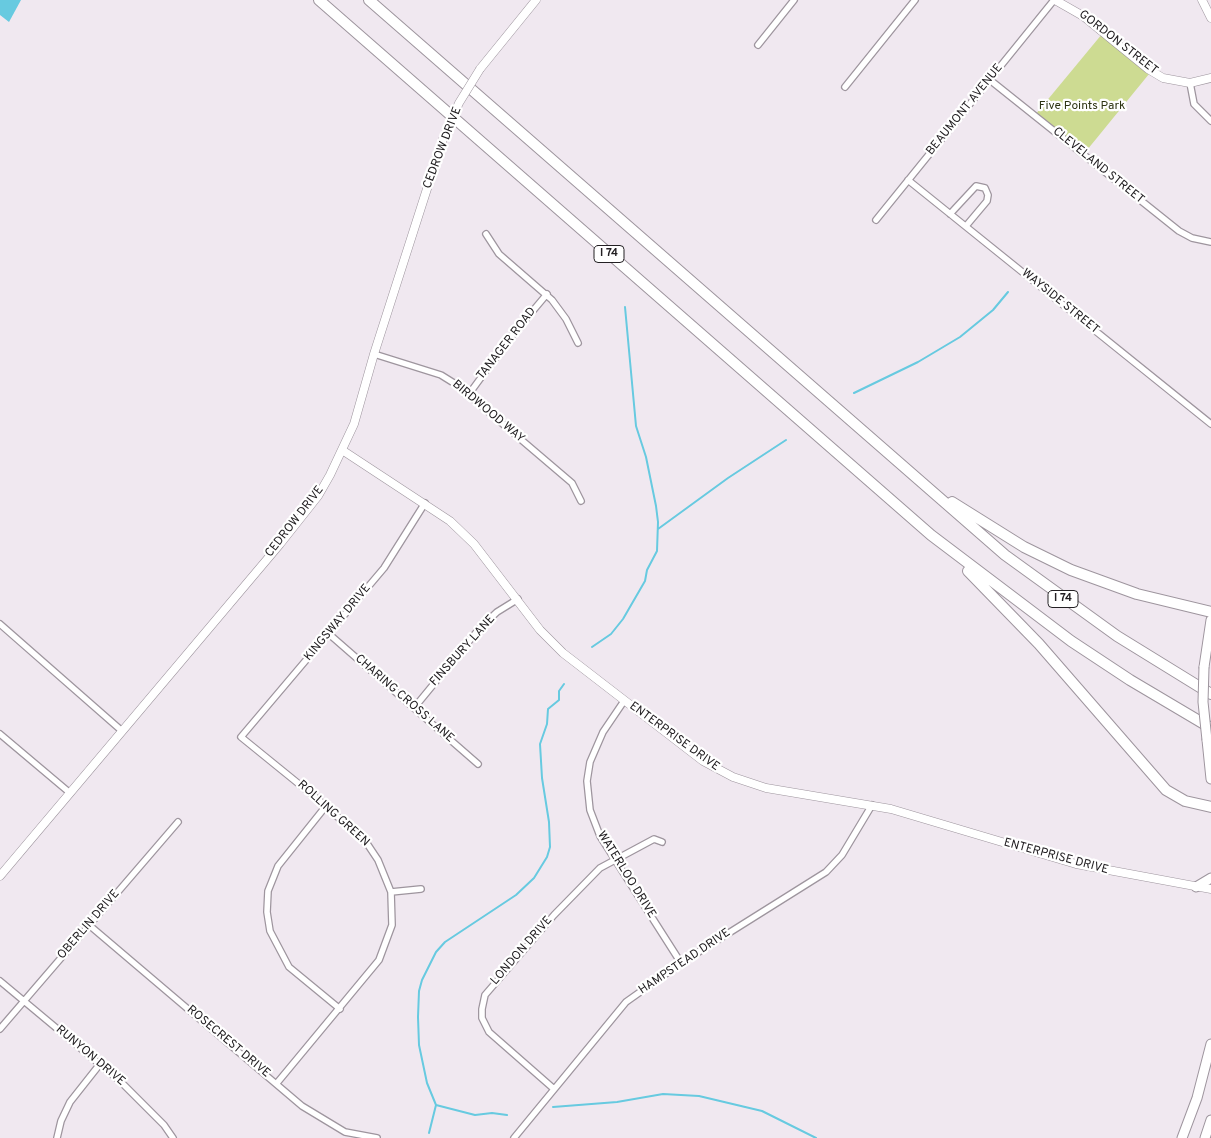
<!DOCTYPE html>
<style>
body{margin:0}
canvas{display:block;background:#f0e8f0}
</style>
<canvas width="1211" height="1138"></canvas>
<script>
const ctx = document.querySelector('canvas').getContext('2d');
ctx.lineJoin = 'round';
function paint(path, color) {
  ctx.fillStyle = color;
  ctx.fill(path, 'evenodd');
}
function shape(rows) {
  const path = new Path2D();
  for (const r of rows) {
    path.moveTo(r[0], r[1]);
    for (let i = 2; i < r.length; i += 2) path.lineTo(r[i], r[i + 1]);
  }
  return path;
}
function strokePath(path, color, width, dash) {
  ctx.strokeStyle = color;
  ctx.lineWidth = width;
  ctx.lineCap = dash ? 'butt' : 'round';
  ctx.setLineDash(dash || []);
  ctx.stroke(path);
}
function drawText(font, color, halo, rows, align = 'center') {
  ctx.font = font + ' Overpass,sans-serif';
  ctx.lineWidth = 4.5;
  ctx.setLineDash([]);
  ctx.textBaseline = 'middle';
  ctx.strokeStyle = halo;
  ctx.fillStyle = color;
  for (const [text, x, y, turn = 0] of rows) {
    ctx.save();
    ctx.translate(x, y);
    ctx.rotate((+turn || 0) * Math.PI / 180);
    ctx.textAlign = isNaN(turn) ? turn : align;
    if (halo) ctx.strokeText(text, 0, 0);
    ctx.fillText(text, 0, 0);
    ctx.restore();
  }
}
const green = shape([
 [1102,34,1149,74,1083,155,1035,115]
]);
const water = shape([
 [0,0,21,0,9,22,0,15]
]);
const stream = shape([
 [854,393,918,362,960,337,993,310,1008,292],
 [658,529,728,478,786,440],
 [592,647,611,634,623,619,645,581,647,570,657,551,658,522,656,506,646,457,636,426,625,307],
 [436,1105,475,1115,492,1113,507,1115],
 [553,1107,617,1102,663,1094,699,1096,762,1111,816,1138],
 [429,1133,436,1105,427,1083,419,1045,418,1017,419,991,422,980,436,952,445,942,516,895,534,878,547,857,550,847,549,822,542,778,540,744,547,724,548,709,559,700,559,691,564,684]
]);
const street = shape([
 [758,45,794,0],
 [990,80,1179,231,1192,238,1211,242],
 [1190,83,1194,104,1211,121],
 [845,87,915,0],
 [908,180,1211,424],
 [950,214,976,186,985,188,988,195,987,201,966,226],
 [876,220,1054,0],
 [486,234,499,254,552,300,566,319,578,343],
 [374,354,441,375,457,385,572,483,581,501],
 [469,394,510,338,547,294],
 [0,624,122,731],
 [329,634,478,764],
 [624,701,603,732,590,762,587,781,590,810,600,836,681,963],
 [414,708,479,629,497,612,518,599],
 [0,734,70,793],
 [326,806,278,866,268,891,267,912,270,931,289,967,340,1009],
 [391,892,421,889],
 [89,925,302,1106,345,1132,377,1138],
 [0,981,121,1082,164,1125,173,1138],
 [0,1029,178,822],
 [277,1083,379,960,392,925,391,892,378,860,368,845,326,806,241,737,384,568,425,503],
 [554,1089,489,1032,482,1018,482,1009,485,995,554,915,600,868,654,839,662,842],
 [57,1138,61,1121,70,1102,100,1064],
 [514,1138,626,1002,681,963,826,872,842,855,872,805]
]);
const secondary = shape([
 [1055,0,1083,16,1148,69,1163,78,1190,83,1211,78],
 [1202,0,1211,18],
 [480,69,536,0],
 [342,450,450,521,474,544,540,630,563,653,703,761,733,777,766,788,891,809,1076,864,1211,889],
 [0,876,280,544,318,496,330,475,354,424,374,354,443,139]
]);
const primary = shape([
 [1204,667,1211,620],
 [1207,740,1211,779],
 [1196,887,1211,878],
 [1182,1138,1197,1098,1211,1044],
 [1205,1138,1211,1120]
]);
const highway = shape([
 [319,0,931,535,1071,641,1130,680,1211,728],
 [369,0,1005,555,1117,636,1211,694],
 [952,502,1024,547,1071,570,1137,594,1211,612],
 [968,571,1039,644,1166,790,1185,801,1211,807]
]);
const secondaryBridge = shape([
 [443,139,459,103,480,69]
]);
const primaryBridge = shape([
 [1204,667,1203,702,1207,740]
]);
const shields = [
 [609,254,30],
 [1063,599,30]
];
const shieldNames = [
 ["I 74",609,254],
 ["I 74",1063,599]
];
const streetNames = [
 ["GORDON STREET",1118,43,38],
 ["BEAUMONT AVENUE",965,110,-51],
 ["CEDROW DRIVE",443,148,-69],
 ["CLEVELAND STREET",1098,166,39],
 ["WAYSIDE STREET",1060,302,39],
 ["TANAGER ROAD",507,344,-52],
 ["BIRDWOOD WAY",488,412,40],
 ["CEDROW DRIVE",295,522,-52],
 ["KINGSWAY DRIVE",338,623,-50],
 ["FINSBURY LANE",463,651,-48],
 ["CHARING CROSS LANE",404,699,41],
 ["ENTERPRISE DRIVE",674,737,36],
 ["ROLLING GREEN",333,814,42],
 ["ENTERPRISE DRIVE",1056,857,15],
 ["WATERLOO DRIVE",626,875,58],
 ["OBERLIN DRIVE",89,925,-49],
 ["LONDON DRIVE",522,951,-49],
 ["HAMPSTEAD DRIVE",685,962,-34],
 ["ROSECREST DRIVE",228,1042,40],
 ["RUNYON DRIVE",90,1056,40]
];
const parkNames = [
 ["Five Points Park",1082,107]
];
paint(green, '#cddb92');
paint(water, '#67cae0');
strokePath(stream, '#67cae0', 2);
strokePath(street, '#9e959e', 8);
strokePath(secondary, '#9e959e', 9);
strokePath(primary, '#9e959e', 11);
strokePath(highway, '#9e959e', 12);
strokePath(street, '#fff', 5.5);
strokePath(secondary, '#fff', 8);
strokePath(primary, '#fff', 9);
strokePath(highway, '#fff', 10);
strokePath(secondaryBridge, '#9e959e', 9, []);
strokePath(primaryBridge, '#9e959e', 11, []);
strokePath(secondaryBridge, '#fff', 8);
strokePath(primaryBridge, '#fff', 9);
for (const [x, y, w] of shields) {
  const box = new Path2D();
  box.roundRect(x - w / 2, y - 8.5, w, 17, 4);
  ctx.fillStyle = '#fff';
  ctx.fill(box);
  strokePath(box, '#232023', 1);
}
drawText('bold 11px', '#232023', null, shieldNames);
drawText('12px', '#232023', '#fff', streetNames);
drawText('12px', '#2d3313', '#fff', parkNames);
</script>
